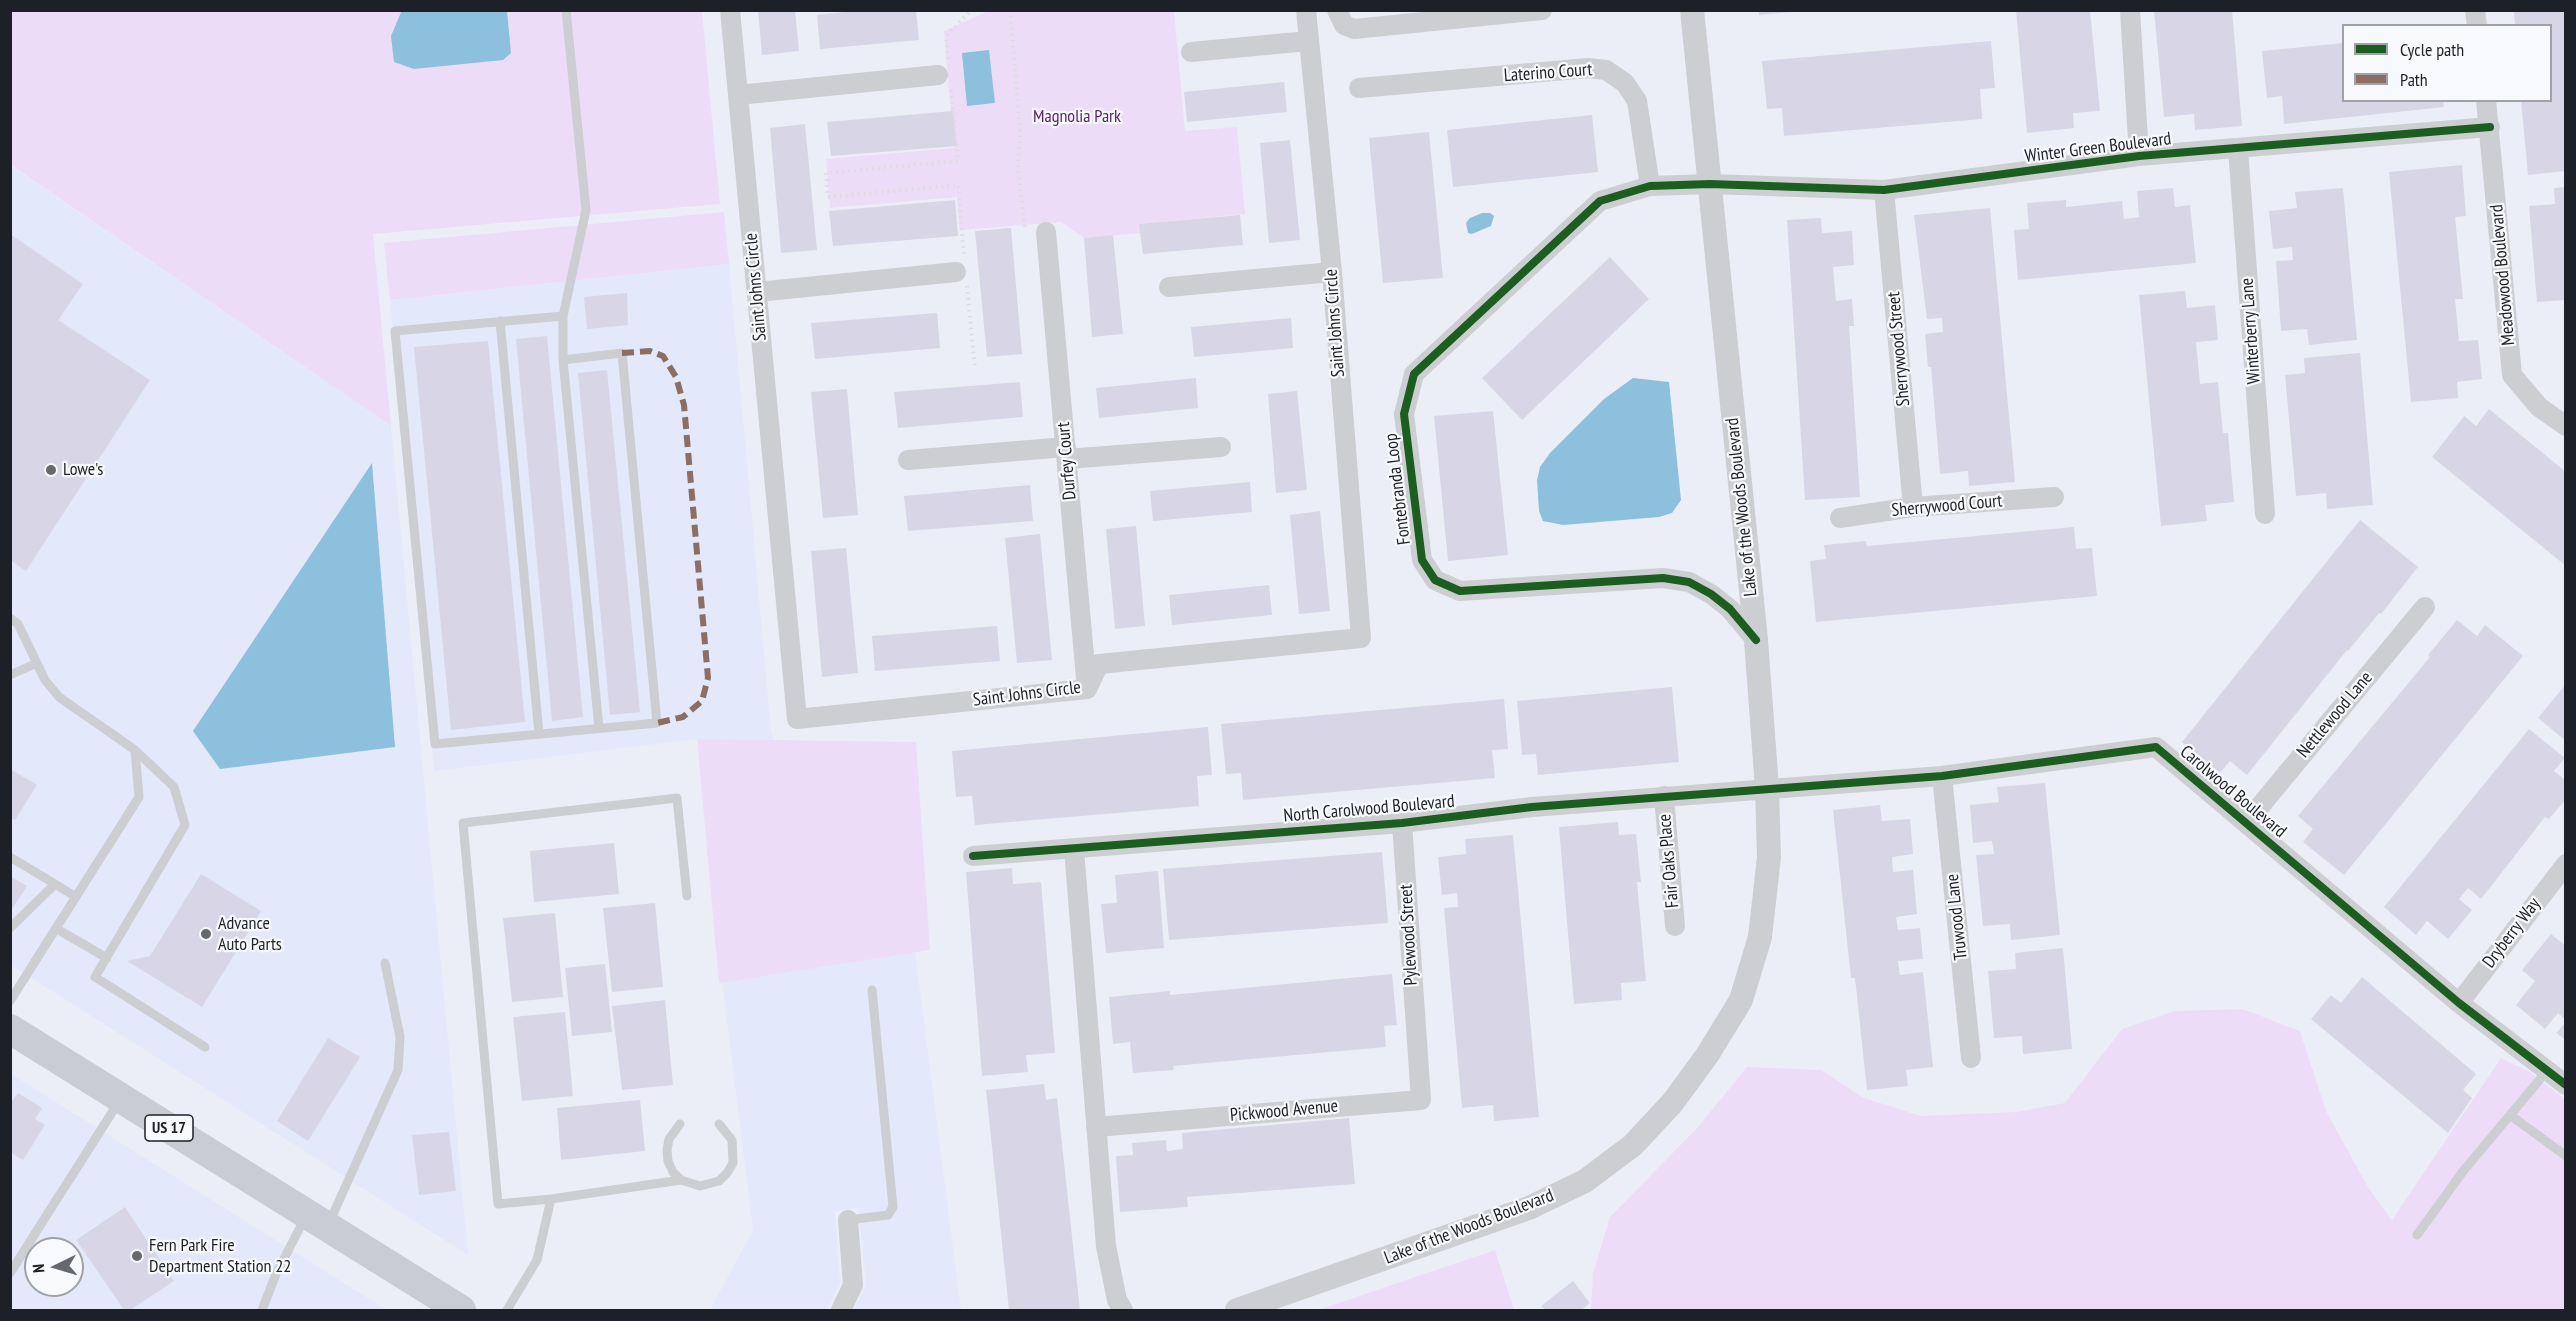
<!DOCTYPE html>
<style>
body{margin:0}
#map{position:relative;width:2576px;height:1321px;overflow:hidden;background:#eceef7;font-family:"PT Sans Narrow",sans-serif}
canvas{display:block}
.frame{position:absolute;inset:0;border:12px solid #1e2027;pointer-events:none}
.legend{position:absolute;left:2342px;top:24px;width:210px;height:78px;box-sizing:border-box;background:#f8f9fd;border:2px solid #a1a2a7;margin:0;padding:8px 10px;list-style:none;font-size:18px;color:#1e2027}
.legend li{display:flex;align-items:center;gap:12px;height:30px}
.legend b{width:30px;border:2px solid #a1a2a7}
.north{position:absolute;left:24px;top:1237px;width:60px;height:60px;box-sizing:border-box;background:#f8f9fd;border:2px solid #a1a2a7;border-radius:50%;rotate:265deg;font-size:16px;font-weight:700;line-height:24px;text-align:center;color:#1e2027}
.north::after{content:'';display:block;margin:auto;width:21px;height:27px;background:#666870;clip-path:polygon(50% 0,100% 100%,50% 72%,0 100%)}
</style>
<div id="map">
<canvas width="2576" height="1321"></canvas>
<div class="frame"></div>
<ul class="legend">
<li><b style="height:8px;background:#1b5e20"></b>Cycle path</li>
<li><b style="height:8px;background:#8d6e63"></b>Path</li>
</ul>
<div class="north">N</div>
</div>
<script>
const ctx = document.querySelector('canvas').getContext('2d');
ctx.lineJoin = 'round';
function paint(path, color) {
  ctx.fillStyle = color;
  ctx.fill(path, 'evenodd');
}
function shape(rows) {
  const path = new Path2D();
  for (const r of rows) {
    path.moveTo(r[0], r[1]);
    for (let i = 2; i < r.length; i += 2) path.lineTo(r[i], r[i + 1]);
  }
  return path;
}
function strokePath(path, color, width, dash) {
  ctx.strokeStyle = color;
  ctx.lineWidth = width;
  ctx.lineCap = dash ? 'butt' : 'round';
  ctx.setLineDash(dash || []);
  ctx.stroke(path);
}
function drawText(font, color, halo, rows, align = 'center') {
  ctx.font = font + ' "PT Sans Narrow",sans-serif';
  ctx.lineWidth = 4.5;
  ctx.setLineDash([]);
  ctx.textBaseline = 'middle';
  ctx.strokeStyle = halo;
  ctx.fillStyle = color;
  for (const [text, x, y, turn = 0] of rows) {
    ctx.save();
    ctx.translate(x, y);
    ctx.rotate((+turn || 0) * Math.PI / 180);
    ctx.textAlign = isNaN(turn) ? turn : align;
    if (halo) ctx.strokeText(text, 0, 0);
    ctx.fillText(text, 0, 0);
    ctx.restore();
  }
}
const built = shape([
 [10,165,391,426,468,1255,11,965],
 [729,264,771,731,774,741,697,739,434,771,390,300],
 [915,952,961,1310,854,1310,866,1285,859,1208,835,1211,840,1284,827,1310,710,1310,753,1230,722,982],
 [11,1074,387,1310,11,1310],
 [36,1249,72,1249,72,1285,36,1285]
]);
const green = shape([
 [11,11,702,11,720,204,373,234,391,426,11,165],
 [989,11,1174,11,1185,131,1237,127,1245,214,1140,224,1140,233,1084,238,1061,222,960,230,957,197,830,208,826,159,954,148,944,31],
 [724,212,729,264,390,300,384,243],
 [697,739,916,742,930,950,719,983],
 [2243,1009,2300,1031,2326,1111,2369,1189,2392,1220,2501,1058,2530,1072,2565,1099,2565,1310,1591,1310,1593,1273,1610,1217,1698,1127,1747,1067,1821,1070,1864,1098,1921,1116,2016,1112,2065,1103,2122,1029,2175,1011],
 [1495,1250,1514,1310,1318,1310]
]);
const water = shape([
 [402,10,507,11,511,53,503,60,414,69,394,62,391,36],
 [989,50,995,103,967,106,962,53],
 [1482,213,1490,213,1494,216,1491,226,1472,234,1468,233,1466,223,1470,218],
 [1633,378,1669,382,1681,500,1672,513,1659,517,1563,525,1543,521,1539,511,1537,480,1540,467,1550,453,1604,399],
 [372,463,395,747,220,769,193,731]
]);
const building = shape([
 [758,10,795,10,799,51,762,55],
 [863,10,916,10,919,40,820,49,817,15],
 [1759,10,1791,10,1791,12,1759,15],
 [2016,10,2090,10,2100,111,2073,113,2074,128,2027,133],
 [2154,10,2232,10,2242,126,2195,130,2194,114,2164,117],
 [2514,10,2566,10,2566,171,2528,175,2521,100,2550,100,2550,26,2515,26],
 [1991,41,1995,88,1980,89,1982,119,1784,136,1782,108,1767,109,1762,61],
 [2344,43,2344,100,2443,100,2444,107,2284,124,2282,96,2267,98,2262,51],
 [1284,82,1287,112,1187,122,1184,92],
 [953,111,957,146,831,156,827,122],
 [1592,115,1598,172,1453,187,1447,130],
 [805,124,817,250,781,253,770,128],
 [1429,132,1443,278,1383,283,1369,138],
 [1290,140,1300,240,1269,243,1260,143],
 [2462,165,2466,216,2455,217,2463,299,2455,299,2459,341,2478,340,2482,379,2457,382,2458,398,2411,402,2389,172],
 [2566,187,2566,300,2537,302,2529,206,2555,204,2554,188],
 [2173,188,2175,207,2190,205,2196,263,2018,280,2014,230,2029,229,2027,203,2066,200,2066,207,2122,201,2124,219,2139,217,2137,191],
 [2343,188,2357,340,2309,345,2307,329,2281,331,2276,261,2293,260,2292,247,2273,249,2269,211,2297,208,2295,192],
 [955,200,958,236,833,246,829,211],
 [1990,208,2015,482,1969,486,1968,471,1940,474,1931,367,1928,367,1925,334,1943,332,1942,318,1927,319,1914,215],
 [1240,215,1243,245,1143,254,1139,224],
 [1821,218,1822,233,1852,231,1854,265,1833,267,1836,301,1852,299,1854,326,1849,326,1860,497,1805,500,1787,220],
 [1011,228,1022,354,987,357,975,231],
 [10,234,83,284,58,320,150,380,26,571,10,560],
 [1113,235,1123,334,1092,337,1084,238],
 [1610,257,1649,299,1522,420,1482,378],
 [2185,291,2187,308,2215,305,2218,340,2196,342,2200,384,2218,382,2223,433,2228,433,2234,502,2205,505,2207,521,2161,526,2139,295],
 [627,293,628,325,587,329,584,297],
 [937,313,940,348,815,359,811,323],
 [1291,318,1293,348,1194,357,1191,327],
 [547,336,583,717,552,721,516,339],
 [488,341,525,722,451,730,414,347],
 [2360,353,2373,505,2327,509,2326,493,2296,496,2285,375,2305,373,2304,358],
 [607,370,640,712,610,715,578,373],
 [1196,378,1198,408,1099,418,1096,388],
 [1020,382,1023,417,898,428,894,392],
 [847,389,858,515,823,518,811,392],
 [1297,391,1307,490,1276,493,1268,394],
 [2489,409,2566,472,2566,566,2432,457,2464,416,2476,426],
 [1493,411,1508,555,1448,561,1434,416],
 [1250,482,1252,512,1153,521,1150,491],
 [1030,485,1033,521,908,531,904,496],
 [1320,511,1330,611,1299,614,1290,515],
 [2360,520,2418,567,2381,614,2379,613,2348,651,2347,650,2247,775,2230,761,2220,773,2182,742],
 [1136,526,1145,626,1115,629,1106,529],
 [2074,527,2076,549,2092,548,2097,596,1816,622,1810,561,1826,559,1824,545,1866,541,1867,546],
 [1040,534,1052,660,1017,663,1005,538],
 [846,548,858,673,822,677,811,551],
 [1269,585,1272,615,1172,625,1169,595],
 [2457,620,2477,636,2485,625,2523,656,2344,875,2303,842,2313,829,2298,816,2430,657,2428,655],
 [997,626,1000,661,875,671,872,636],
 [2566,684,2566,741,2538,718],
 [1672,687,1679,762,1538,775,1536,754,1522,755,1517,701],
 [1504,699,1508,749,1492,750,1495,778,1243,800,1241,773,1226,774,1221,724],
 [1208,727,1212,775,1197,776,1199,806,975,825,972,796,956,797,952,751],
 [2529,729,2565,758,2554,771,2566,780,2566,799,2549,819,2545,817,2481,899,2468,888,2459,899,2472,910,2448,939,2427,921,2416,935,2384,907],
 [10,769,37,785,15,820,10,817],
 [2045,783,2060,935,2011,940,2010,924,1983,926,1976,855,1994,854,1992,841,1973,843,1970,805,1999,802,1997,787],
 [1880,805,1882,821,1910,819,1913,854,1892,857,1893,872,1913,870,1917,914,1896,917,1898,930,1920,928,1923,959,1898,961,1900,975,1923,972,1933,1067,1906,1070,1908,1086,1867,1090,1855,978,1851,978,1833,810],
 [1618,822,1619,835,1636,834,1641,882,1637,882,1646,981,1621,983,1622,1000,1574,1004,1559,827],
 [1513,835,1539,1117,1494,1121,1493,1105,1462,1108,1444,908,1458,907,1457,893,1442,895,1438,857,1466,854,1465,839],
 [614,843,619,894,534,902,530,851],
 [1382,852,1388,923,1169,940,1163,869],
 [1012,868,1013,884,1041,882,1055,1053,1026,1055,1028,1072,982,1076,966,872],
 [1158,871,1164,948,1106,953,1101,904,1117,903,1115,875],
 [201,874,261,911,202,1007,127,961,150,956],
 [10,876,27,886,10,912],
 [655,903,663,987,612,992,603,908],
 [555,913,563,997,512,1002,503,918],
 [2551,934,2566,946,2566,1020,2558,1013,2545,1029,2516,1005,2535,981,2522,970],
 [2063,948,2072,1049,2023,1054,2022,1036,1994,1038,1988,971,2016,969,2015,953],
 [605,964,612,1032,572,1036,565,968],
 [1392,974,1397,1025,1384,1026,1386,1047,1173,1066,1174,1070,1133,1073,1130,1042,1113,1044,1109,997,1170,991,1170,995],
 [2362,977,2476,1074,2463,1090,2472,1098,2448,1133,2311,1019,2331,995,2341,1003],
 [665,1000,673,1085,622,1090,612,1006],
 [565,1012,573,1096,522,1101,513,1017],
 [2566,1022,2566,1040,2556,1033],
 [328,1038,360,1057,308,1141,277,1121],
 [1044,1084,1046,1100,1057,1098,1080,1310,1009,1310,986,1090],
 [18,1093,42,1108,35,1119,45,1125,23,1160,10,1152,10,1104],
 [640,1100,645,1151,561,1160,557,1108],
 [1349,1118,1355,1184,1187,1197,1188,1207,1120,1212,1116,1156,1133,1155,1132,1143,1166,1140,1167,1151,1183,1149,1182,1133],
 [449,1132,456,1191,419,1195,412,1135],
 [125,1207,174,1281,130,1310,124,1310,76,1240],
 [1573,1281,1590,1303,1581,1310,1545,1310,1541,1306]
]);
const path = shape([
 [1010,10,1020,130,1018,169,1025,228],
 [948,59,946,36,971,10],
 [951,90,958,161,826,173,828,197,958,185,964,255],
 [967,286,975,369]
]);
const service = shape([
 [566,10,586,210,563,316,395,331,435,744,657,723,622,353,563,360,599,728],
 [563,316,563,360],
 [500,321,539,734],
 [10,618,18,624,45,680,59,697,135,750,139,797,10,1001],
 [10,675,37,663],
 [135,750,174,787,185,825,95,977,205,1047],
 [10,857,55,884,10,928],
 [55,884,76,897],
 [57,929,107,958],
 [2510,1115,2566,1156],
 [680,1124,669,1139,667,1150,668,1161,673,1172,681,1180,700,1186,719,1181,727,1173,733,1163,732,1140,719,1124],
 [551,1199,681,1180],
 [848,1220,888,1215,893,1207,872,990],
 [329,1223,398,1070,400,1037,385,963],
 [2417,1235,2464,1170,2547,1071],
 [10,1273,118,1103],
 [262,1310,276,1274,306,1216],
 [507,1310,537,1260,551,1199,498,1204,463,823,677,798,687,896]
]);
const minor = shape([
 [730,10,797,719,1087,689],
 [1337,10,1344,25,1354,29,1542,10],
 [2130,10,2139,156],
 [2475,10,2477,26],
 [1191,52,1308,41],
 [1359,88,1588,68,1606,70,1625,83,1637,101,1650,186],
 [738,95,938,75],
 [2486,100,2512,375,2539,407,2566,426],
 [2238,149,2265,514],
 [1884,190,1913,507],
 [1046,232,1087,689],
 [1169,287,1332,272],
 [757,292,956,272],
 [1067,459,1221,447],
 [908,460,1066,447],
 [1840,518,1913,507,2054,497],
 [1756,640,1730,609,1711,594,1689,582,1663,578,1460,591,1435,580,1422,560,1404,414,1414,374,1600,201,1650,186,1710,184,1884,190,2139,156,2490,127],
 [1087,689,1099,664,1361,638,1332,272,1306,10],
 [1942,776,1971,1058],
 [1664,796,1675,926],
 [2246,823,2425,607],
 [1074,849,1106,1246,1117,1300,1123,1310],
 [973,856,1402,823,1532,807,1942,776,2156,747,2459,1003,2566,1085],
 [2459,1003,2566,864],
 [1096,1127,1421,1100,1402,823],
 [841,1310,853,1285,848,1220]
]);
const tertiary = shape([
 [1237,1310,1529,1208,1585,1181,1633,1145,1673,1102,1708,1054,1741,1000,1760,937,1769,857,1767,788,1756,640,1692,10]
]);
const primary = shape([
 [10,1029,461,1310]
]);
const quiet = shape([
 [622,353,650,351,663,356,676,377,684,405,708,678,702,701,683,717,657,723]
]);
const cycleway = shape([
 [1756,640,1730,609,1711,594,1689,582,1663,578,1460,591,1435,580,1422,560,1404,414,1414,374,1600,201,1650,186,1710,184,1884,190,2139,156,2490,127],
 [973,856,1402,823,1532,807,1942,776,2156,747,2459,1003,2566,1085]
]);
const markers = [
 [51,470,6,"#666870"],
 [206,934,6,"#666870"],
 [137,1256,6,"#666870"]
];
const shields = [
 [169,1128,48]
];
const shieldNames = [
 ["US 17",169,1128]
];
const streetNames = [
 ["Laterino Court",1548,73,-4],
 ["Winter Green Boulevard",2098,148,-7],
 ["Meadowood Boulevard",2503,275,-95],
 ["Saint Johns Circle",756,287,-95],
 ["Saint Johns Circle",1335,323,-94],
 ["Winterberry Lane",2251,331,-94],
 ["Sherrywood Street",1899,349,-95],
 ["Durfey Court",1067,461,-95],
 ["Fontebranda Loop",1398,489,-97],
 ["Sherrywood Court",1947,506,-5],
 ["Lake of the Woods Boulevard",1742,507,-96],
 ["Saint Johns Circle",1027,694,-7],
 ["Nettlewood Lane",2335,715,-50],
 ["Carolwood Boulevard",2233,792,40],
 ["North Carolwood Boulevard",1369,809,-5],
 ["Fair Oaks Place",1669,861,-95],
 ["Truwood Lane",1957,917,-96],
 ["Dryberry Way",2512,933,-53],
 ["Pylewood Street",1409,935,-93],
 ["Pickwood Avenue",1284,1111,-5],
 ["Lake of the Woods Boulevard",1469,1227,-21]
];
const parkNames = [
 ["Magnolia Park",1077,117]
];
const poiNames = [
 ["Lowe's",63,470],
 ["Advance",218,924],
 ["Auto Parts",218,945],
 ["Fern Park Fire",149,1246],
 ["Department Station 22",149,1267]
];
paint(built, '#e3e8fb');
paint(green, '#eddcf8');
paint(water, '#8dc0dd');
paint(building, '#d8d6e6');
strokePath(path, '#dcdcdf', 4, [1.5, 4.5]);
strokePath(service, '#cdced1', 9);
strokePath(minor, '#cdced1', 20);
strokePath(tertiary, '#cdced1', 24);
strokePath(primary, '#c9cdd3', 30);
strokePath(quiet, '#8d6e63', 6, [12, 6]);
strokePath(cycleway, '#1b5e20', 8);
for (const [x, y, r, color] of markers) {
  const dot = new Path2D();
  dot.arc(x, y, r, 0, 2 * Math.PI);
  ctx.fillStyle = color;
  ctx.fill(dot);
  strokePath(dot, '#f8f9fd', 2);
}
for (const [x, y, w] of shields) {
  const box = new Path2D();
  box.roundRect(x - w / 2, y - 13, w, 26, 4.5);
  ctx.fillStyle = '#f8f9fd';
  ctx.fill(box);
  strokePath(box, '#1e2027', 1.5);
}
drawText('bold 16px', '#1e2027', null, shieldNames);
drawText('18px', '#1e2027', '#f8f9fd', streetNames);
drawText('18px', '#59266a', '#f8f9fd', parkNames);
drawText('18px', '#1e2027', '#f8f9fd', poiNames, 'left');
</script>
